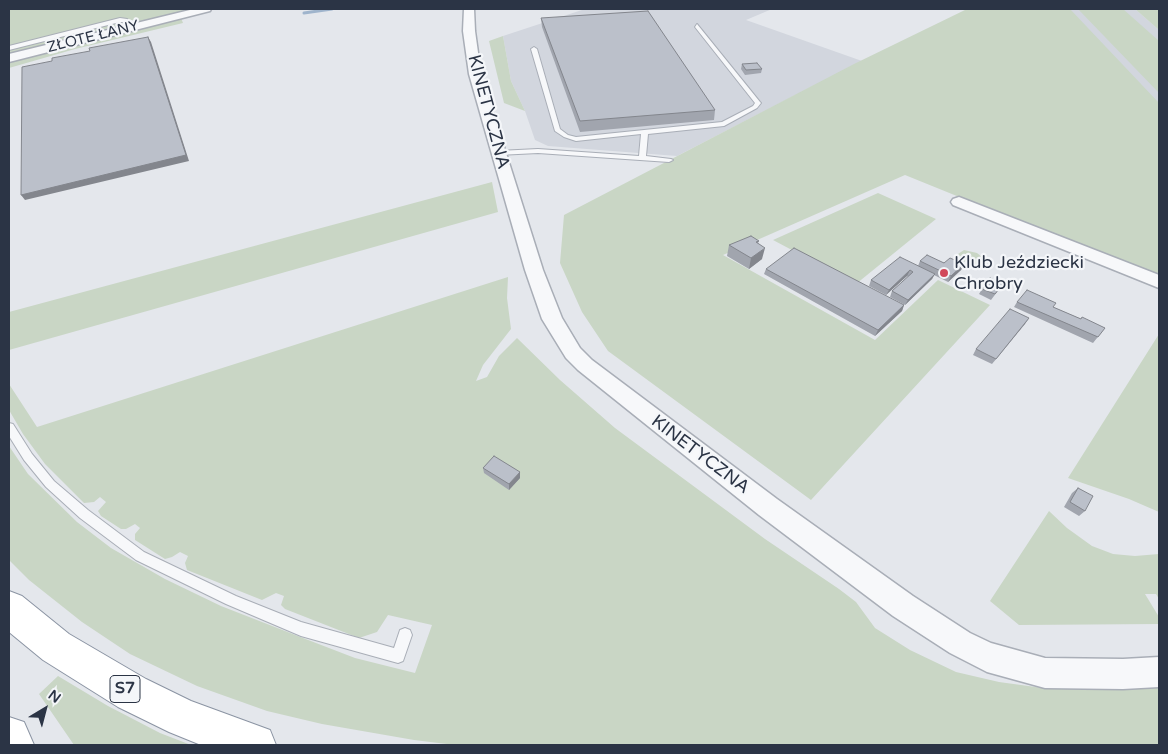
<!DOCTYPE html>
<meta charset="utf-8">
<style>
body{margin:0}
#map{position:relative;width:1168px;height:754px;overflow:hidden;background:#e4e7ec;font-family:"Varela Round",sans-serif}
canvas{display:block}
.frame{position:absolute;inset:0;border:10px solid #2b3445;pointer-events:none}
.north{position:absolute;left:20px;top:684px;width:50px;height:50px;-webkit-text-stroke:4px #f4f6f9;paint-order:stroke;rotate:37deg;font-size:14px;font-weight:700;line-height:20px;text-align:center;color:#2b3445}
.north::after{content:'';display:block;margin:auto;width:18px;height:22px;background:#2b3445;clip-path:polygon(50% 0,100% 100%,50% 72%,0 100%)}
</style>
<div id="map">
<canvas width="1168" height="754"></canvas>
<div class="frame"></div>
<div class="north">N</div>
</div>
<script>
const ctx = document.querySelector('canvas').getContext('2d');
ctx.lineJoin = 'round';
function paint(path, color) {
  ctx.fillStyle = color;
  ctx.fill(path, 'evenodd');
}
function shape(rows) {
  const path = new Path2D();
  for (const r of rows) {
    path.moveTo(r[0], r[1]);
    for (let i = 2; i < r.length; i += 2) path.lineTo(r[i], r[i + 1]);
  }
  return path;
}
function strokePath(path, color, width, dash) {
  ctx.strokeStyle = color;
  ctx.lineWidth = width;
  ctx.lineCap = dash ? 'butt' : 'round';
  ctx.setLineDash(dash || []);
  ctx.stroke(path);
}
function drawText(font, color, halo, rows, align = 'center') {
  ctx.font = font + ' "Varela Round",sans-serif';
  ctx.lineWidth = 4.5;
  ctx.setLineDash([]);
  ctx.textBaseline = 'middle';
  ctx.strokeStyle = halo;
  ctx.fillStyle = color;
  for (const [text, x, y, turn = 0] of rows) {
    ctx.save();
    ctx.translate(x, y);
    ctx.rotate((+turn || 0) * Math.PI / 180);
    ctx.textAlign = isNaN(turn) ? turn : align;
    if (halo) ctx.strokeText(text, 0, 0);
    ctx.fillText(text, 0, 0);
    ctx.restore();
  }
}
const built = shape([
 [585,9,772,9,746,20,862,61,677,156,548,146,535,140,525,111,511,81,503,36],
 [1063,9,1135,9,1159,30,1159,112]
]);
const green = shape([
 [9,9,192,9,141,21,120,19,9,47],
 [967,9,1070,9,1159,103,1159,278,905,175,723,255,875,340,938,280,990,305,811,500,608,351,582,312,560,263,564,215,854,64],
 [1078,9,1123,9,1159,41,1159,93],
 [1135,9,1159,9,1159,30],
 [181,18,183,23,75,49,9,68,9,62],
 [113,23,124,24,9,54,9,50],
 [503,36,511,81,525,111,504,103,489,41],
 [492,182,498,212,9,350,9,312],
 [878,193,936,219,856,284,773,240],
 [964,250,977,253,982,257,983,261,976,265,963,261,958,254],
 [508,277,507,298,511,329,483,365,476,381,487,377,499,356,517,338,560,380,615,428,765,539,839,589,856,602,875,628,910,650,956,672,999,682,1043,688,1159,685,1159,745,455,745,414,740,322,724,267,711,197,686,130,654,82,622,29,580,9,560,9,446,28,474,77,522,111,548,165,579,221,606,303,638,355,658,415,673,432,625,388,615,377,632,359,638,285,609,281,605,284,596,276,593,262,600,187,570,185,563,188,556,180,552,172,557,165,559,135,540,135,534,140,528,135,524,126,529,121,529,101,516,98,511,106,502,100,497,94,502,84,503,45,464,23,434,9,410,9,384,37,427],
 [1159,334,1159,512,1129,499,1068,478],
 [1049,511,1067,528,1092,546,1113,554,1135,556,1159,554,1159,599,1156,594,1145,594,1159,617,1159,624,1019,625,990,601],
 [58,676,108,706,160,733,191,745,74,745,39,694]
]);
const stream = shape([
 [304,13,332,9]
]);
const lane = shape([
 [120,18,127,19,136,27,131,28,124,22,120,22,9,50,9,46,120,18],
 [697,24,760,102,761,103,757,108,724,126,648,134,646,156,671,159,673,160,669,162,538,153,498,155,495,153,498,151,538,149,639,156,641,134,576,141,564,137,555,131,531,49,534,47,537,49,560,129,568,135,576,137,722,122,753,106,755,103,695,27,697,24],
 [9,423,13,424,32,454,54,481,88,510,144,552,236,596,301,622,394,648,400,630,405,628,410,630,412,635,403,661,398,663,301,636,226,604,136,560,80,518,46,487,24,460,9,436,9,423]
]);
const street = shape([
 [194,9,211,9,210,11,9,62,9,54,194,9],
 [464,9,474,9,475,31,481,74,543,270,562,318,580,348,592,360,777,499,913,596,970,633,991,643,1045,658,1123,659,1159,657,1159,687,1123,689,1045,688,987,672,950,653,893,616,759,515,578,370,566,358,542,319,525,270,469,74,463,31,464,9],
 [959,197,1159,275,1159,288,953,205,951,202,953,199,959,197]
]);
const highway = shape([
 [9,591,22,596,69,634,146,679,191,701,270,730,276,745,201,745,169,732,118,707,43,660,9,632,9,591],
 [9,717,24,722,34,745,9,745,9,717]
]);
const wall = shape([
 [541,18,715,110,714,120,580,132,542,27],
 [742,64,762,69,761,73,745,75,741,69],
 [759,241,758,243,762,259,749,269,727,256,729,245],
 [920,261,964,264,961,270,948,282,934,275,932,279,905,305,890,297,892,291,908,277,907,276,886,295,869,286,871,280,918,266],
 [766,269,904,305,902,311,875,336,764,274],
 [1003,284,991,300,979,294,982,289],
 [1017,302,1053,307,1081,319,1105,328,1093,343,1014,307],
 [1029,318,992,364,973,355,976,349],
 [483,468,520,478,509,490,484,473],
 [1078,488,1085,511,1079,516,1064,507,1072,493]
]);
const shadedWall = shape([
 [148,37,151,42,189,161,25,200,21,195],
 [765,248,762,259,749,269,751,258],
 [964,264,961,270,948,282,951,276],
 [910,270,907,276,886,295,889,290],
 [935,274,932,279,905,305,908,300],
 [904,305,902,311,875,336,878,330],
 [1029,318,1025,324,992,364,996,359],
 [520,472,520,478,509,490,509,484]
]);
const building = shape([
 [648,11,715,110,580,121,541,18,648,11],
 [148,37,186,155,21,195,22,67,52,61,52,58,90,51,89,48,148,37],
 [757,63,762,69,746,70,742,64,757,63],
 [751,236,759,241,756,242,765,248,751,258,729,245,751,236],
 [794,248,904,305,878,330,766,269,794,248],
 [927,255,944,263,950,258,964,264,951,276,920,261,927,255],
 [900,257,935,274,908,300,892,291,913,272,910,270,889,290,871,280,900,257],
 [990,278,1003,284,995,294,982,289,990,278],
 [1027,290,1056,303,1053,307,1081,319,1082,317,1105,328,1098,337,1017,302,1027,290],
 [1010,309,1029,318,996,359,976,349,1010,309],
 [494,456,520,472,509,484,483,468,494,456],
 [1078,488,1093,496,1085,511,1070,502,1078,488]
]);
const markers = [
 [944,273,5,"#d1495b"]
];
const farStreetnames = [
 ["ZŁOTE ŁANY",93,37,-14]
];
const shields = [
 [125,689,30]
];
const shieldNames = [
 ["S7",125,689]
];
const streetNames = [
 ["KINETYCZNA",488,112,75],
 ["KINETYCZNA",700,455,37]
];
const poiNames = [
 ["Klub Jeździecki",954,263],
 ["Chrobry",954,284]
];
paint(built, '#d2d6de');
paint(green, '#c9d6c5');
strokePath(stream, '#9fb4cc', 3);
strokePath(lane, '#a9aeb7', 2);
strokePath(street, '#a9aeb7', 3);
strokePath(highway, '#8b94a3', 2);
paint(lane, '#f7f8fa');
paint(street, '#f7f8fa');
paint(highway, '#fff');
paint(wall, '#a1a5ae');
paint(shadedWall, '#83868d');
paint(building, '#bbc0ca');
strokePath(building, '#83868d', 1);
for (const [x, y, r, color] of markers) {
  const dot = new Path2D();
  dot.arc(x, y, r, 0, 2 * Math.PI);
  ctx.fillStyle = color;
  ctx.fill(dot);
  strokePath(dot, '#f4f6f9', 2);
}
drawText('15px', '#2b3445', '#f4f6f9', farStreetnames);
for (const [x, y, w] of shields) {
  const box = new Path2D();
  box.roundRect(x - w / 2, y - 13.5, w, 27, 4);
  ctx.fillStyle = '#f4f6f9';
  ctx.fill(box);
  strokePath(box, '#2b3445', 1);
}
drawText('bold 16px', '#2b3445', null, shieldNames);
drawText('18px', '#2b3445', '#f4f6f9', streetNames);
drawText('18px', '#2b3445', '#f4f6f9', poiNames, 'left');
</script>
